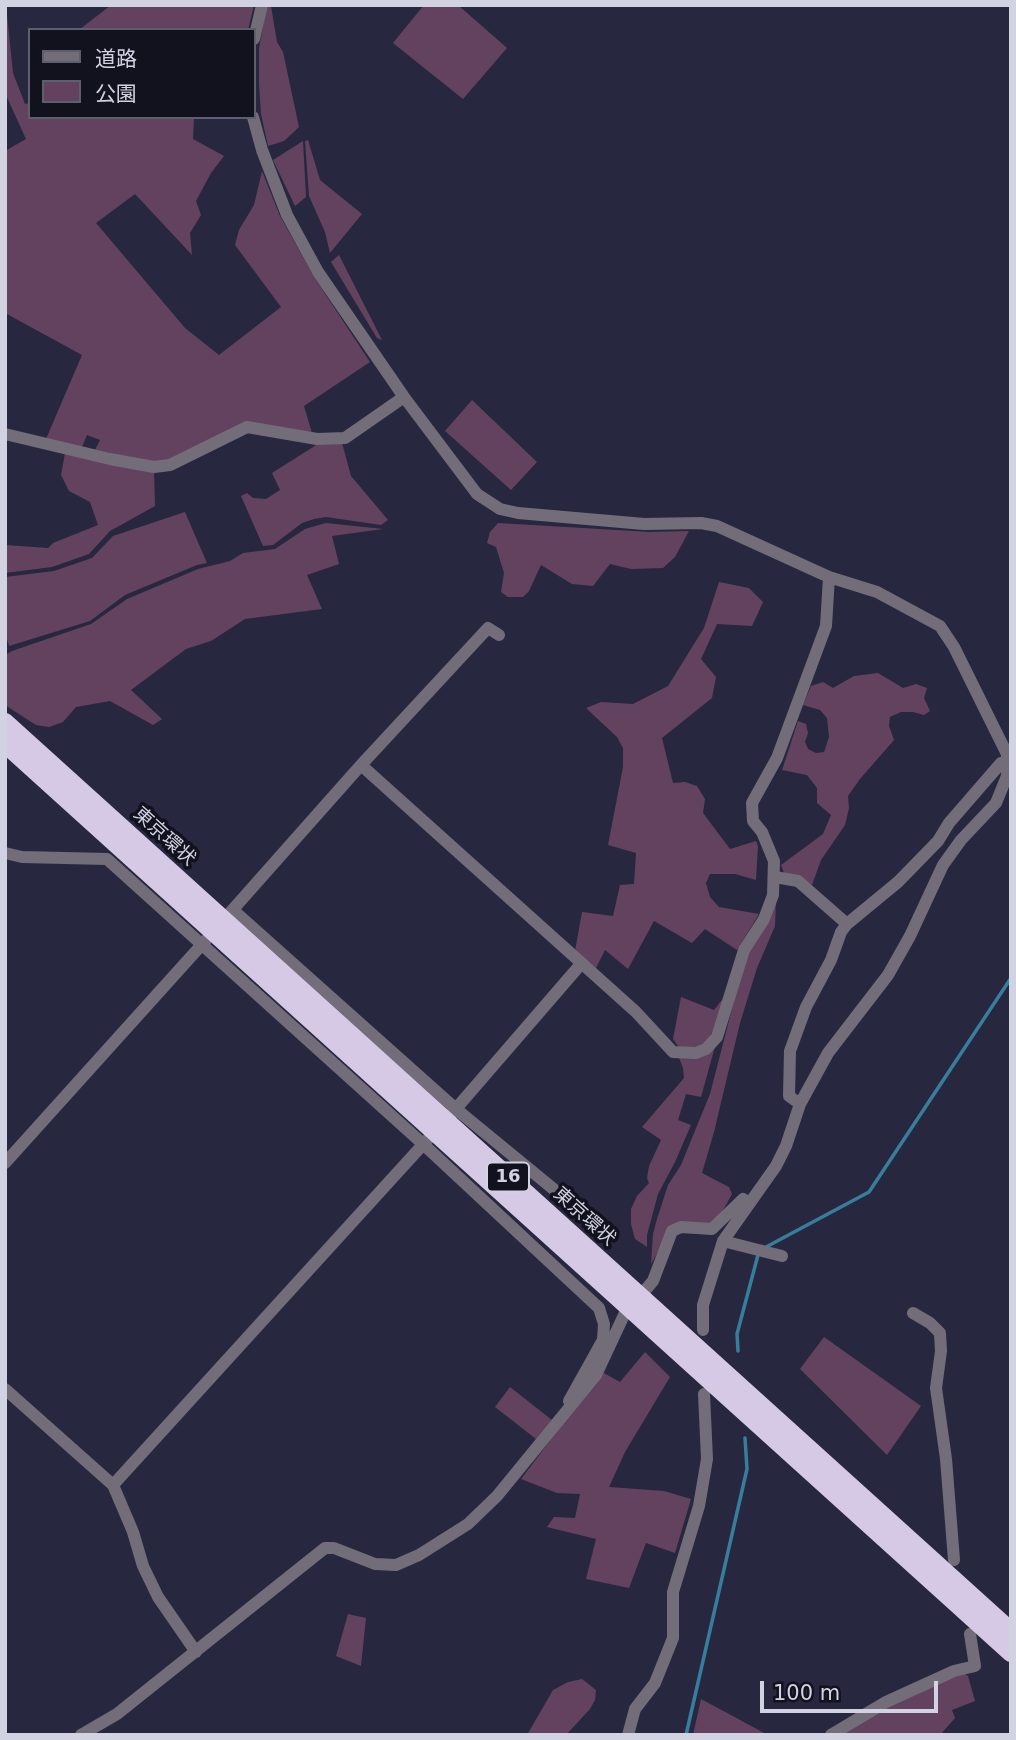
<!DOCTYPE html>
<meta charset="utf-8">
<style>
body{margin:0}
#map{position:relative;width:1016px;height:1740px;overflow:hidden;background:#27283f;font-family:"DejaVu Sans","Noto Sans JP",sans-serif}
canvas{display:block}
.frame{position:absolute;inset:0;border:7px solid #d2d3e2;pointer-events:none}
.legend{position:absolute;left:28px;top:28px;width:228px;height:91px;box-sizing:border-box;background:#11121d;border:2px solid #5e5f6c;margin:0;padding:9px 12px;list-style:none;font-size:21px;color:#d2d3e2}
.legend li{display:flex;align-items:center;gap:14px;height:35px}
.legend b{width:35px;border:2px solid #5e5f6c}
.scale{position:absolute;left:760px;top:1681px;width:178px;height:32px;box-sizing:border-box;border:4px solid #d2d3e2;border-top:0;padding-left:9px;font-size:21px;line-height:24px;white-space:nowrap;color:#d2d3e2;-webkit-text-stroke:5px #11121d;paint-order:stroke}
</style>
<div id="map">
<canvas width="1016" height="1740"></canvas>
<div class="frame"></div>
<ul class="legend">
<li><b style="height:9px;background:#726d78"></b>道路</li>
<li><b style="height:19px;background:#63425f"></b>公園</li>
</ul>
<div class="scale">100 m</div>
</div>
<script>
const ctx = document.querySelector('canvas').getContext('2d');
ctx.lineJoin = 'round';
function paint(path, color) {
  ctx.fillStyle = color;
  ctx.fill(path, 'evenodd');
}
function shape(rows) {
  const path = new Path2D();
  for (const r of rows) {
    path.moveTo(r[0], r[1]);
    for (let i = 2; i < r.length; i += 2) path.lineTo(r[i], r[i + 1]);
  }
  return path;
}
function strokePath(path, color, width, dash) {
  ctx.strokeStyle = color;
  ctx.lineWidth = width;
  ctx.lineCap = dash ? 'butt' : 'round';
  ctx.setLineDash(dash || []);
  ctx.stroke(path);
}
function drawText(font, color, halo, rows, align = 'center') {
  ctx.font = font + ' "DejaVu Sans","Noto Sans JP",sans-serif';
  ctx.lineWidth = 7;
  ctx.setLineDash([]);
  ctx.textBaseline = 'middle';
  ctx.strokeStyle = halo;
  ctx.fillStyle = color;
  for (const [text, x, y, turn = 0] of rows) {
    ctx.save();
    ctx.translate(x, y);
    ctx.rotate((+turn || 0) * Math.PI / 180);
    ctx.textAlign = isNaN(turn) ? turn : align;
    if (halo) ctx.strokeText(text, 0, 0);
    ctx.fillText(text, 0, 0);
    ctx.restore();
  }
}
const green = shape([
 [6,5,13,73,25,104,30,103,30,117,194,117,193,139,224,156,211,173,196,201,201,215,190,233,192,255,135,194,96,223,185,328,219,355,281,307,235,245,239,230,254,205,262,171,280,216,314,277,370,362,304,406,312,433,256,423,172,460,155,462,95,450,100,440,87,435,82,447,46,439,82,355,5,313,5,151,26,139,5,93],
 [111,5,254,5,248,30,79,30],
 [267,5,271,6,277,42,283,52,299,127,284,141,268,146,261,114,259,83,259,48],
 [424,5,458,5,507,48,463,99,393,43],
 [308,140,320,180,362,214,330,253,325,232,309,196,305,141],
 [303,141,306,197,295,206,273,160],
 [339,255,382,340,377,338,331,262],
 [472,400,537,462,511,490,445,431],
 [321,442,342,443,351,476,388,520,381,525,326,517,314,519,302,523,273,545,263,546,241,496,247,493,253,498,266,499,280,490,272,473],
 [65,453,154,470,155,506,110,531,89,554,52,567,5,573,5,545,48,548,53,543,98,525,90,502,69,491,61,475],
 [185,512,207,563,197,565,125,595,90,621,9,646,5,632,5,577,54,571,92,558,113,536],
 [326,523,383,529,332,536,339,564,307,575,322,609,245,619,211,641,186,649,131,690,162,719,153,725,110,701,76,707,63,722,49,727,36,725,5,705,5,655,12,651,91,624,127,599,198,569,230,561,243,553,275,549,305,529],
 [498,523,650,532,689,531,675,557,663,568,631,569,610,564,593,586,572,584,541,565,529,591,523,597,508,597,501,592,504,573,496,547,487,543,490,532],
 [719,582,749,588,763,602,752,626,717,624,701,659,716,677,712,698,662,738,673,783,685,782,697,786,705,799,703,813,730,849,756,841,758,846,756,880,735,874,710,874,706,883,710,897,719,907,759,914,737,950,705,929,692,943,654,921,628,969,605,950,596,968,575,951,582,912,613,916,620,885,634,884,636,853,608,845,623,767,623,748,617,737,586,708,601,702,633,704,668,686,704,628],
 [878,673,903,688,916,684,927,688,924,698,930,711,924,715,913,712,901,712,890,717,889,726,894,740,860,779,848,796,849,808,845,825,821,860,812,885,800,878,784,873,781,865,823,834,831,815,817,803,817,788,807,775,782,770,798,721,806,724,808,733,805,742,808,749,816,753,824,752,829,737,827,718,820,710,803,705,811,686,823,682,833,688,854,676],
 [776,900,775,926,757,968,740,1023,714,1132,702,1173,729,1187,732,1194,716,1223,712,1225,682,1223,663,1243,651,1264,653,1234,657,1219,668,1185,681,1165,710,1094,747,951],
 [728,992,720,1018,706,1044,696,1050,678,1046,673,1039,681,997,714,1010],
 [716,1043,701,1097,686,1094,678,1120,691,1125,675,1162,658,1194,647,1235,647,1247,635,1239,631,1224,631,1209,637,1196,649,1183,647,1178,649,1166,661,1140,642,1127,684,1078,683,1068,678,1055],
 [824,1337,921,1406,887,1455,800,1369],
 [645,1352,670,1377,625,1452,609,1487,664,1491,691,1499,675,1553,646,1543,629,1588,586,1579,596,1539,547,1527,554,1517,575,1518,580,1494,557,1493,521,1479,602,1372,620,1382],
 [510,1387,552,1420,536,1439,495,1407],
 [348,1614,366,1618,361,1666,336,1656],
 [963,1673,968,1676,975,1701,952,1710,955,1718,940,1735,836,1735,882,1709],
 [582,1679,596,1690,595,1700,590,1709,566,1735,527,1735,553,1690,568,1682],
 [701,1699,768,1735,693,1735]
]);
const stream = shape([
 [766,1247,869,1192,1011,978],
 [738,1351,737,1334,758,1255],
 [686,1735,747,1469,745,1438]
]);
const minor = shape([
 [254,39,262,5],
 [253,117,262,150,287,215,318,272,404,397,477,494,500,509,518,513,644,524,701,523,717,526,829,577,877,592,940,626,954,647,1007,754,1007,776,996,803,961,840,943,865,910,936,888,975,828,1053,800,1104,786,1146,776,1166,723,1241,703,1305,703,1330],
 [5,434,110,459,154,467,170,465,247,427,317,439,345,438,404,397],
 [361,765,636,1012,673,1052,696,1053,706,1049,717,1037,744,950,764,919,773,895,774,861,762,832,753,821,752,803,777,758,826,626,829,577],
 [5,853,22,857,107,859,423,1144,599,1308,604,1324,603,1340,569,1401],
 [775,877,798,881,847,924],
 [233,910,456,1109,590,1219],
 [220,924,361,765,488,628,499,635],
 [800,1104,789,1096,790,1051,806,1007,831,960,841,932,847,924,898,882,938,841,949,823,1001,763],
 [441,1126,581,964],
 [5,1163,206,940],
 [723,1241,782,1256],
 [913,1313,930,1323,940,1333,941,1351,936,1388,946,1459,954,1560],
 [5,1389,113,1485,133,1532,143,1566,158,1597,196,1652],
 [113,1485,428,1139],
 [81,1735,117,1714,325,1548,334,1548,375,1564,396,1565,419,1555,468,1524,497,1496,596,1375,624,1315,653,1281,672,1231,681,1227,712,1229,743,1199,750,1203],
 [628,1735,635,1709,655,1683,673,1638,673,1592,699,1506,707,1459,704,1394],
 [831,1735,886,1702,954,1671,975,1666,970,1634]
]);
const highway = shape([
 [5,722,1011,1631],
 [5,744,1011,1653]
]);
const shields = [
 [508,1177,42]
];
const shieldNames = [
 ["16",508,1177]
];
const streetNames = [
 ["東京環状",164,837,42],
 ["東京環状",584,1217,42]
];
paint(green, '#63425f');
strokePath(stream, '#377e9d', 3.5);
strokePath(minor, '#726d78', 12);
strokePath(highway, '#d5c9e5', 18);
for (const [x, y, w] of shields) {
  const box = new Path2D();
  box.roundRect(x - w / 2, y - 14.5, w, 29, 5);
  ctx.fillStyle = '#11121d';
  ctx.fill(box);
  strokePath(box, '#d2d3e2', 2);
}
drawText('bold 18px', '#d2d3e2', null, shieldNames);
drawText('19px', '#d2d3e2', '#11121d', streetNames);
</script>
